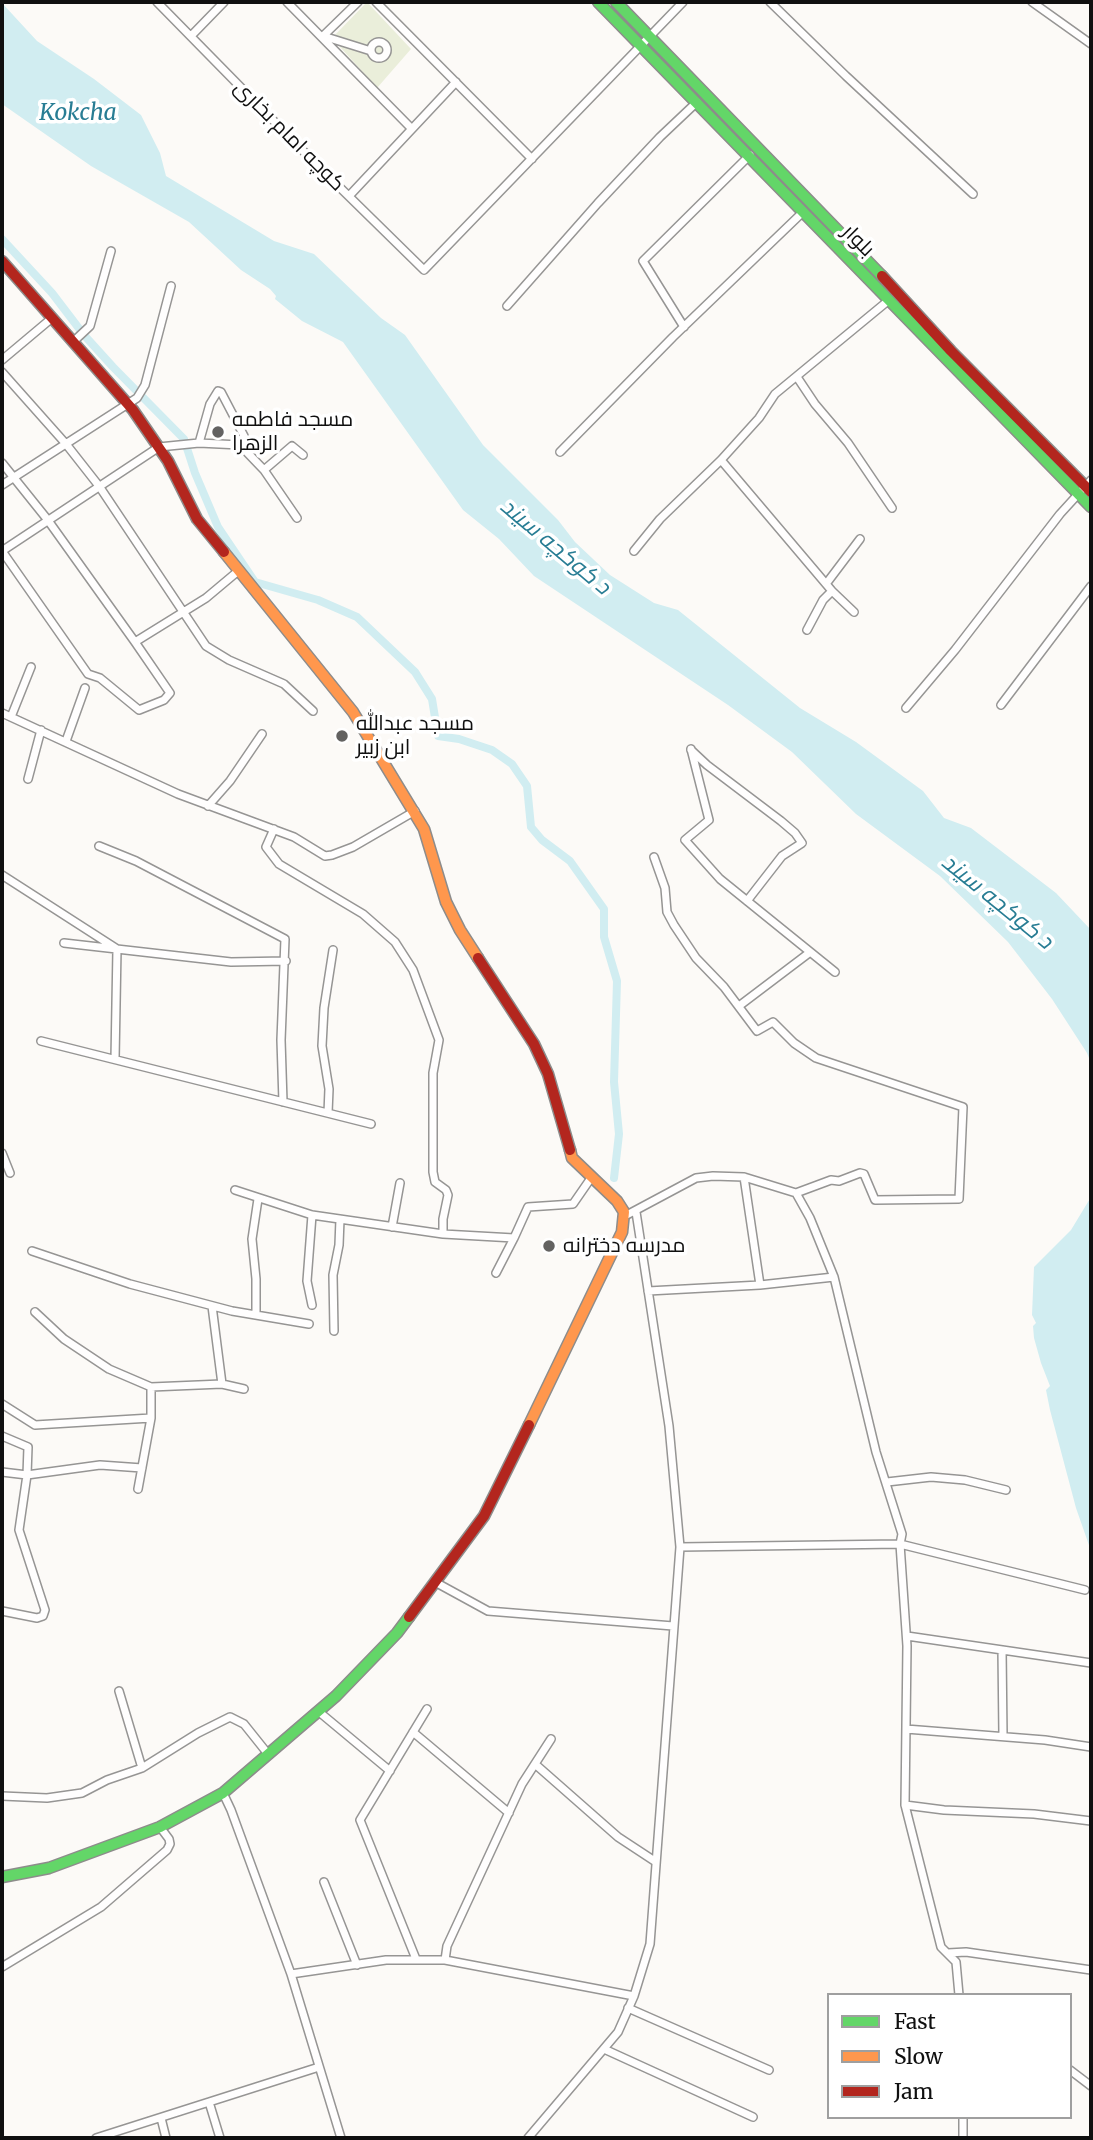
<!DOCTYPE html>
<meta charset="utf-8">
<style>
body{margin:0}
#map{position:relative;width:1093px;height:2140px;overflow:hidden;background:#fcfaf7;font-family:Merriweather,serif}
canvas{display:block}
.frame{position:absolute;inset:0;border:4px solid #101010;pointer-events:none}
.legend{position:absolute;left:827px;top:1993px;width:245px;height:126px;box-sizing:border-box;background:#fff;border:2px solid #9f9f9f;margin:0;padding:9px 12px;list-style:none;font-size:21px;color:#101010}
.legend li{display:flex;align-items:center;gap:14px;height:35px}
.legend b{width:35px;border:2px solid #9f9f9f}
</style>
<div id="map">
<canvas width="1093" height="2140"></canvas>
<div class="frame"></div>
<ul class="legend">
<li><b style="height:9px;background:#63d668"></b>Fast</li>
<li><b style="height:9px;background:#ff974d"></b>Slow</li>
<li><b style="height:9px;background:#b3261e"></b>Jam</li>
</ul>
</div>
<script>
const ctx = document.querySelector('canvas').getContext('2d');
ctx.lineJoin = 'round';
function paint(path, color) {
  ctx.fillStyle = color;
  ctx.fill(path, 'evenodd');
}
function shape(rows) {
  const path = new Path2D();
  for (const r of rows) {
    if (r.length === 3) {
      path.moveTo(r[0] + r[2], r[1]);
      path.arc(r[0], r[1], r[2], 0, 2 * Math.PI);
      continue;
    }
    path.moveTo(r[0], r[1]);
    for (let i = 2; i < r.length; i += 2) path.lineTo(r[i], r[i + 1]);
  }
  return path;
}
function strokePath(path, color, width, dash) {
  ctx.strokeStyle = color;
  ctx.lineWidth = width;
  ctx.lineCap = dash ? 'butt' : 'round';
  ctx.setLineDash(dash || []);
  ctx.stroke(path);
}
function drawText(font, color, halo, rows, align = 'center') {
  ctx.font = font + ' Merriweather,Cairo,serif';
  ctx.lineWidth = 7;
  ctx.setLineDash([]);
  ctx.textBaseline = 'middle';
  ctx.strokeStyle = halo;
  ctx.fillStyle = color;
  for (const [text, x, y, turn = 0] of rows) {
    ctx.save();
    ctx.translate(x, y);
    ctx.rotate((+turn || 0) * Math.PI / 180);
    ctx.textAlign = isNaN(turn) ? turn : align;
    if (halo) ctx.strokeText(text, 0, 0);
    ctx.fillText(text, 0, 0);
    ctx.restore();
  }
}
const green = shape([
 [367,2,411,49,377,88,332,38]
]);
const water = shape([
 [2,3,37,41,94,79,141,115,160,153,166,176,274,241,314,254,381,318,405,335,483,445,558,520,575,542,610,575,654,603,678,610,800,708,856,742,923,791,944,818,971,828,1056,893,1091,930,1091,1063,1087,1053,1052,999,1008,942,940,876,856,814,792,752,728,705,534,576,499,539,463,510,343,342,302,321,275,299,276,296,270,289,241,270,189,222,91,166,2,104],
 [1091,1197,1091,1551,1076,1508,1050,1410,1046,1390,1050,1386,1041,1363,1034,1338,1033,1326,1036,1323,1032,1315,1034,1267,1071,1230]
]);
const canal = shape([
 [2,239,52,293,84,335,113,367,184,439,195,473,218,527,255,582,318,600,357,617,415,672,432,699,438,736,459,739,492,750,512,764,527,786,531,827,542,840,570,861,604,909,604,937,617,981,614,1082,619,1134,614,1178]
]);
const street = shape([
 [157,2,320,168,424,270,683,2],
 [287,2,411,128],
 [358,2,323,36,371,51],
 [376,2,532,159],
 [770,2,846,76,973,194],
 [1032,2,1091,44],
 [191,36,224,2],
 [379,50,8],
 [349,196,456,82],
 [507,306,598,203,660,137,697,102],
 [684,327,643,261,750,155],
 [74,341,90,326,111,251],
 [2,360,52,318],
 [2,372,66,444,99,486,206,646,229,660,284,684,313,711],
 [797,377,815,404,848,443,892,508],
 [199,443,210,404,218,391,221,392,244,436,240,445],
 [560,452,673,337,803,212],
 [721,460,832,591,854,612],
 [2,463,47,519,135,642,170,693,164,700,139,710,100,678,88,674,2,551],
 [264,470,292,446,303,455],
 [2,485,137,398,145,385,171,286],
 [2,551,159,447,199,443,240,445,264,470,297,518],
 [634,551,660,519,721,460,759,418,775,394,889,300],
 [826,584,860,539],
 [807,630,823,600,832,591],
 [135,642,206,598,237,572],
 [1001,705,1091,586],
 [906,708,955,650,1060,514,1091,480],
 [2,713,178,794,294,837,325,856,332,855,353,847,415,811],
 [11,717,31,667],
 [66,741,85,688],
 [691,749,709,820,685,840,720,879,835,972],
 [691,750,707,765,781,821,795,833,802,843,782,856,747,901],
 [28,779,41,730],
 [208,806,230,781,262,734],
 [274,829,266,847,279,864,363,914,395,942,413,970,439,1040,433,1073,433,1172,435,1182,446,1190,448,1195,443,1219,443,1234,514,1238,528,1207,573,1204,591,1178],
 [99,846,136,861,285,939,281,1040,283,1102],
 [654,857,665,888,667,912,674,925,696,958,724,987,757,1031,773,1022,794,1043,816,1058,963,1107,959,1199,875,1200,864,1174,860,1173,839,1181,831,1180,796,1193],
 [2,875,117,949,115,1059],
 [64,943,231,962,286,961],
 [739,1006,809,953],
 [41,1041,371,1124],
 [328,1113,329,1089,322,1046,324,1008,333,950],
 [2,1153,10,1173],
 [744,1177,760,1285],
 [235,1190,312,1215,443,1234],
 [623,1217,696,1178,713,1176,744,1177,796,1193,810,1218,834,1277,876,1452,902,1534,900,1544,907,1646,905,1805,941,1947,956,1962,959,1995],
 [392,1227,400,1183],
 [32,1251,130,1284,232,1311,309,1324],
 [496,1273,514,1238],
 [648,1291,760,1285,834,1277],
 [312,1305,307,1281,312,1215],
 [212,1306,222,1384],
 [35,1312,64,1339,109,1369,151,1387,222,1384,244,1389],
 [256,1315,256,1279,252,1239,258,1199],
 [334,1331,333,1275,339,1245,340,1219],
 [2,1404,35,1425,151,1418],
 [2,1436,28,1447,27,1475,19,1530,45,1610,43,1616,37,1618,2,1611],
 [2,1472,27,1475,100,1465,142,1468],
 [887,1482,931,1477,965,1480,1006,1490],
 [138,1489,151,1418,151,1387],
 [680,1547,900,1544,1085,1590],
 [435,1582,488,1611,673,1626],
 [907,1636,1091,1663],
 [1002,1650,1003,1736],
 [119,1691,142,1768],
 [318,1711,390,1771],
 [906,1729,1045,1740,1091,1747],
 [413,1732,509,1813],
 [535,1764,618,1837,656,1862],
 [223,1793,231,1810,291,1974,341,2138],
 [2,1796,47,1798,82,1793,107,1780,142,1768,198,1733,230,1717,244,1724,268,1754],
 [905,1805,944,1810,1034,1814,1091,1821],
 [324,1882,357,1965],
 [948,1953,966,1952,1091,1970],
 [416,1959,360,1820,427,1709],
 [445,1960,447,1946,522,1784,551,1739],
 [2,1967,101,1907,167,1850,170,1844,169,1839,160,1827],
 [291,1974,386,1960,445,1960,634,1996],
 [628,2008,769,2070],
 [604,2049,753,2117],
 [1070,2070,1091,2086],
 [209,2102,220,2138],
 [963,2117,963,2138],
 [161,2118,166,2138],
 [96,2138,319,2067],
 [528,2138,618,2032,634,1996,650,1944,680,1547,669,1426,636,1212]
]);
const fast = shape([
 [598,2,1091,507],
 [616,2,882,276],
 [2,1877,49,1868,160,1827,223,1793,336,1696,397,1633,409,1617]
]);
const slow = shape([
 [224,552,353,712,424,829,446,902,460,930,478,958],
 [529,1425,622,1232,624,1212,617,1201,572,1158,570,1150]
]);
const jam = shape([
 [2,261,133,410,168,461,197,519,224,552],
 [882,276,951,351,1091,492],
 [478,958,534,1044,548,1074,570,1150],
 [409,1617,484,1516,529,1425]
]);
const markers = [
 [218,432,7,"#636261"],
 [342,736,7,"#636261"],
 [549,1246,7,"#636261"]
];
const streetNames = [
 ["کوچه امام بخاری",289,136,45],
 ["بلوار",858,241,45]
];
const poiNames = [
 ["مسجد فاطمه",232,420],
 ["الزهرا",232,444],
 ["مسجد عبدالله",356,724],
 ["ابن زبیر",356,748],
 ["مدرسه دخترانه",563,1246]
];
const waterNames = [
 ["Kokcha",78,113],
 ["د کوکچه سیند",555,547,40],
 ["د کوکچه سیند",997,902,39]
];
paint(green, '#eaeeda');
paint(water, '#d1edf1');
strokePath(canal, '#d1edf1', 8);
strokePath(street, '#969594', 10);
strokePath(fast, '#8d8c8b', 13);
strokePath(slow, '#8d8c8b', 13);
strokePath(jam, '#8d8c8b', 13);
strokePath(street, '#fffefe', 7);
strokePath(fast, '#63d668', 10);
strokePath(slow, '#ff974d', 10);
strokePath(jam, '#b3261e', 10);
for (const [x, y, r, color] of markers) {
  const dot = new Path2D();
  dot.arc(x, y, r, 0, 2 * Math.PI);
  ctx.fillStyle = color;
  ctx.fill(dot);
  strokePath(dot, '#fff', 2.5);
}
drawText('21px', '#101010', '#fff', streetNames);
drawText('21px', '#101010', '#fff', poiNames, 'left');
drawText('italic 23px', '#287d94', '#fff', waterNames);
</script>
